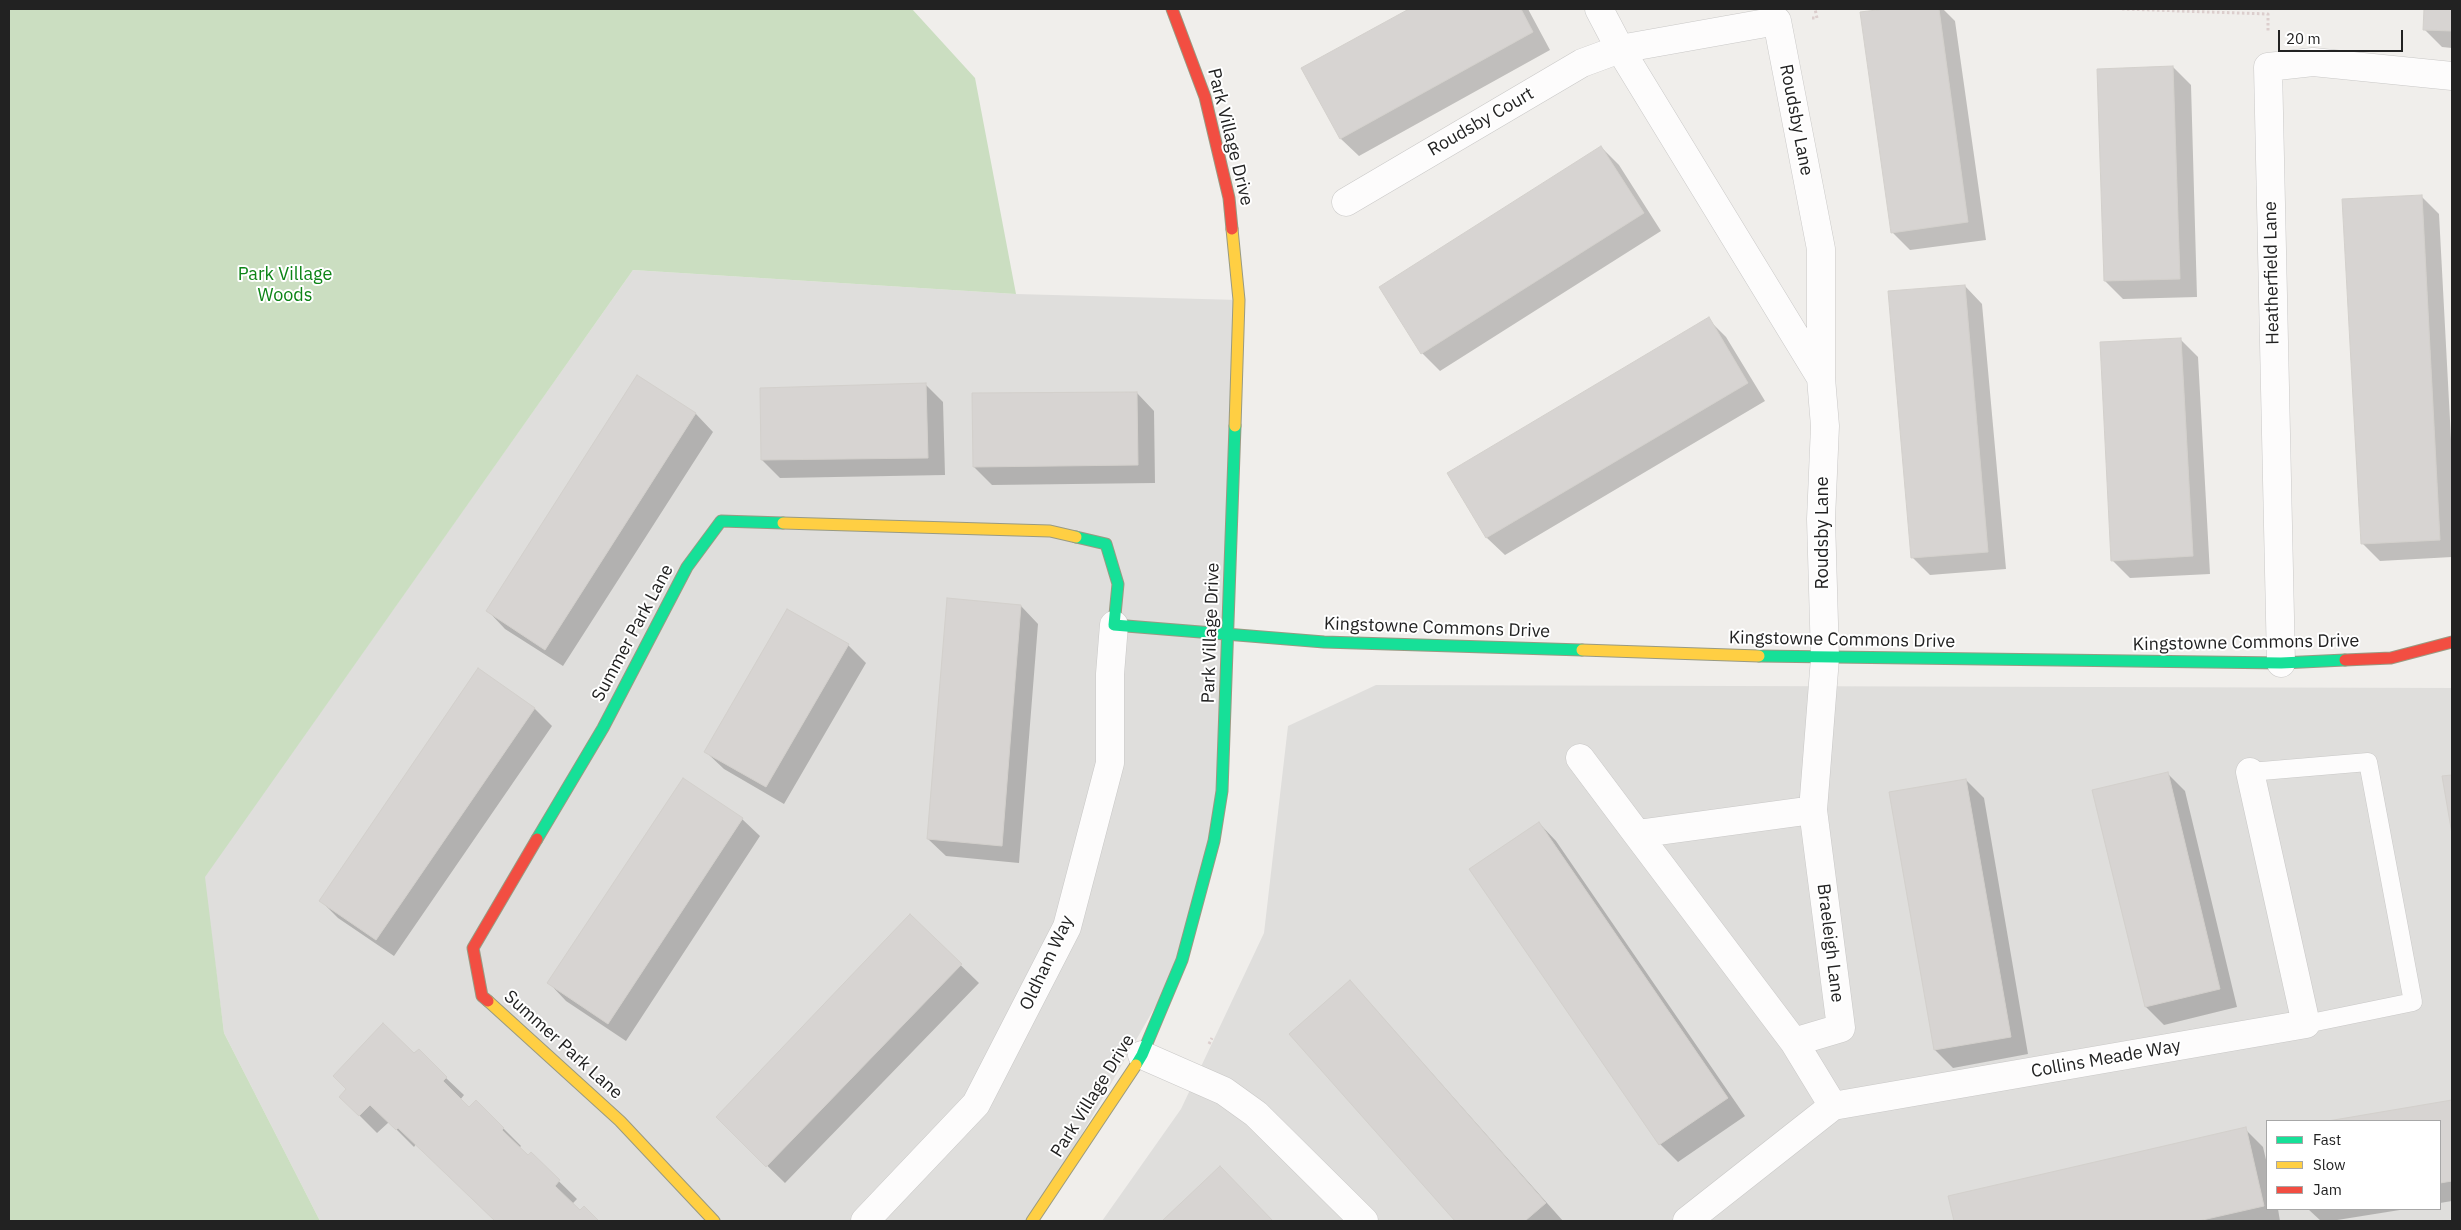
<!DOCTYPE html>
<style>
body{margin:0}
#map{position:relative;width:2461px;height:1230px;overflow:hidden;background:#f0eeeb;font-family:"IBM Plex Sans",sans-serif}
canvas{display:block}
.frame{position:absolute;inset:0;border:10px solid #222;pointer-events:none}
.legend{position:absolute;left:2266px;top:1120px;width:175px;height:90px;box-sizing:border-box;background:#fff;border:1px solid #a7a7a7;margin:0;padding:6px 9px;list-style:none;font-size:15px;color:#222}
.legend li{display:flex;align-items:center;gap:10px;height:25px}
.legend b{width:25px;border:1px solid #a7a7a7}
.scale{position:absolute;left:2278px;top:30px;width:125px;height:22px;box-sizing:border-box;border:2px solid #222;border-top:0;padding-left:6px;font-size:15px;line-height:18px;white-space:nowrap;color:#222;-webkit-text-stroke:4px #fff;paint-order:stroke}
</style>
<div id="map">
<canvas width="2461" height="1230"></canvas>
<div class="frame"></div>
<ul class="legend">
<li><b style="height:6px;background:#16e098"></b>Fast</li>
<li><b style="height:6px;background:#ffcf43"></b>Slow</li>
<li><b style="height:6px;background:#f24e42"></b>Jam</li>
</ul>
<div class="scale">20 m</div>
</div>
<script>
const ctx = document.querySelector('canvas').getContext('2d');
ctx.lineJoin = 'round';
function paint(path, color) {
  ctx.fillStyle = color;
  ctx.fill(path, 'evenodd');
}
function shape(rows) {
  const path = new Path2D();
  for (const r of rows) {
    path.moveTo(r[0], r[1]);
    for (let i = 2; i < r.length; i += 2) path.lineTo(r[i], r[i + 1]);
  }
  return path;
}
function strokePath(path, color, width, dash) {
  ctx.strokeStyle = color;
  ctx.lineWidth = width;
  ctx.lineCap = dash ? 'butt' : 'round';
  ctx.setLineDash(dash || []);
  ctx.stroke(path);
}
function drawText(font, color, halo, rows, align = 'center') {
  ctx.font = font + ' "IBM Plex Sans",sans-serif';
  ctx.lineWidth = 4;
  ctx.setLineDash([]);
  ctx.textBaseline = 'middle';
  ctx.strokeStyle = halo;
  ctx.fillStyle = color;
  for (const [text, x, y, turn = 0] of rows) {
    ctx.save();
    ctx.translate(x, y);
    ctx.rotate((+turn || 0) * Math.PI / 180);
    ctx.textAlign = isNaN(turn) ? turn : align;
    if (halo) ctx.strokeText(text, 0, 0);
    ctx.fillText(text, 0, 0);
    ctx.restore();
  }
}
const residential = shape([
 [633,270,1016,294,1239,300,1222,791,1182,960,1032,1221,320,1221,224,1033,204,877],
 [1376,685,2452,688,2452,1221,1102,1221,1181,1109,1264,933,1288,726],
 [2267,1121,2440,1121,2440,1209,2267,1209]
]);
const forest = shape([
 [9,9,912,9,975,78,1016,294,633,270,205,877,224,1033,320,1221,9,1221]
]);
const shadow = shape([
 [1411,9,1528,9,1550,50,1359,156,1341,139,1303,69],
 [1895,9,1943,9,1955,21,1986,240,1910,250,1892,232,1862,13],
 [2425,9,2452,9,2452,48,2442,47,2424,29],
 [2173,67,2191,85,2197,297,2123,299,2105,281],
 [1601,147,1619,165,1661,231,1440,371,1422,353],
 [2421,196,2439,214,2452,458,2452,557,2380,561,2362,543],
 [1965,286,1982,304,2006,569,1930,575,1912,557],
 [1708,319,1726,337,1765,401,1505,555,1487,538,1449,473],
 [2180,339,2198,357,2210,574,2130,578,2112,560],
 [637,377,696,414,713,432,563,666,505,629,488,611],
 [925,384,943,402,945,475,780,478,762,460],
 [1137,393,1154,411,1155,483,992,485,974,467],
 [1021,606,1038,624,1019,863,946,856,928,839],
 [848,645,866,663,784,804,724,769,706,752],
 [534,708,552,726,394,956,338,918,320,900],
 [2168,774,2185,791,2237,1007,2164,1025,2146,1007],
 [2452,776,2452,827,2444,777],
 [1966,780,1984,798,2028,1054,1953,1068,1935,1050],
 [742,819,760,836,626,1041,566,1001,549,983],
 [1539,823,1556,841,1745,1116,1678,1162,1660,1144],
 [910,916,979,983,785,1183,717,1117],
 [1367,1000,1563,1221,1456,1221,1291,1034],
 [414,1055,446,1078,464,1095,460,1100,469,1109,476,1101,521,1146,519,1148,528,1157,531,1154,577,1199,572,1204,580,1212,584,1208,597,1221,496,1221,416,1144,414,1147,389,1122,377,1133,341,1097],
 [2452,1102,2452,1201,2440,1203,2440,1121,2336,1121],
 [2245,1129,2263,1147,2267,1164,2267,1209,2278,1209,2280,1221,1955,1221,1950,1197],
 [1220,1168,1272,1221,1164,1221],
 [2308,1209,2406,1209,2331,1221,2321,1221]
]);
const building = shape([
 [1409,9,1521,9,1533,32,1340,139,1301,68,1409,9],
 [1885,9,1939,9,1968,222,1891,233,1860,12,1885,9],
 [2424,9,2452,9,2452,31,2423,30,2424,9],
 [2173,66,2180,279,2104,281,2097,69,2173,66],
 [1601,146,1644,213,1421,354,1379,287,1601,146],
 [2422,195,2440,540,2361,544,2342,199,2422,195],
 [1965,285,1988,552,1911,558,1888,291,1965,285],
 [1709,317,1748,383,1486,538,1447,473,1709,317],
 [2181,338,2193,556,2111,561,2100,342,2181,338],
 [637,375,696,413,545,650,486,611,637,375],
 [926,383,928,458,761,460,760,388,926,383],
 [1137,392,1138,465,973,467,972,393,1137,392],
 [947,598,1021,605,1002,846,927,839,947,598],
 [787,609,849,644,766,787,704,752,787,609],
 [478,668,535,708,376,940,319,901,478,668],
 [2168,772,2220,989,2145,1007,2092,790,2168,772],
 [2452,775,2452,834,2442,776,2452,775],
 [683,778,743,818,608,1024,547,983,683,778],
 [1966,779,2011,1037,1934,1050,1889,792,1966,779],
 [1539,822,1728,1098,1659,1145,1469,869,1539,822],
 [910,914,962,964,766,1167,716,1117,910,914],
 [1350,980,1546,1203,1525,1221,1455,1221,1289,1034,1350,980],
 [383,1023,414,1053,419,1049,447,1077,443,1081,469,1107,476,1100,504,1128,502,1130,528,1155,531,1152,560,1180,555,1186,580,1210,584,1206,599,1221,495,1221,398,1128,396,1130,370,1105,359,1116,339,1097,346,1089,333,1076,383,1023],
 [2452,1100,2452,1181,2440,1183,2440,1121,2328,1121,2452,1100],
 [2246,1127,2264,1206,2198,1221,1954,1221,1948,1196,2246,1127],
 [1220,1166,1273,1221,1162,1221,1220,1166]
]);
const path = shape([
 [2122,9,2268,14,2268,32],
 [1812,18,1817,18,1815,9],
 [1209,1044,1212,1038]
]);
const lane = shape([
 [2250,772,2368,762,2413,1002,2306,1024]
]);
const street = shape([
 [1346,202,1582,63,1620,49,1777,21,1821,249,1821,378],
 [2281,663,2268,67,2313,62,2452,76],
 [1580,758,1637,834,1813,810,1825,658,1821,519,1825,426,1821,378,1620,49,1599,9],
 [1637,834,1794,1042,1833,1106],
 [1794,1042,1841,1028,1813,810],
 [1142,1055,1224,1091,1256,1114,1364,1221],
 [865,1221,976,1104,1067,927,1110,763,1110,674,1114,625],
 [1687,1221,1833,1106,2306,1024,2250,772]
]);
const fast = shape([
 [1076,537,1106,544,1118,584,1114,625,1324,642,1582,650],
 [1759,656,2281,663,2345,660],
 [537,839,603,728,687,567,721,521,783,523],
 [1136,1065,1142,1055,1182,960,1214,841,1222,791,1235,426]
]);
const slow = shape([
 [1232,229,1239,300,1235,426],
 [783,523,1050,531,1076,537],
 [1582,650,1759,656],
 [488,1001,620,1121,714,1221],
 [1032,1221,1136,1065]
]);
const jam = shape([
 [1172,9,1205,97,1229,198,1232,229],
 [2345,660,2391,658,2452,642],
 [488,1001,482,996,473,948,537,839]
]);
const streetNames = [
 ["Roudsby Lane",1796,120,79],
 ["Roudsby Court",1481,122,-30],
 ["Park Village Drive",1230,137,76],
 ["Heatherfield Lane",2272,273,-91],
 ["Roudsby Lane",1823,533,-90],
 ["Kingstowne Commons Drive",1437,628,2],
 ["Summer Park Lane",633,633,-62],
 ["Park Village Drive",1211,633,-88],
 ["Kingstowne Commons Drive",1842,640,1],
 ["Kingstowne Commons Drive",2246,643,-1],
 ["Braeleigh Lane",1830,943,83],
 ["Oldham Way",1047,963,-65],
 ["Summer Park Lane",563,1045,42],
 ["Collins Meade Way",2106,1059,-10],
 ["Park Village Drive",1093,1096,-58]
];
const parkNames = [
 ["Park Village",285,275],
 ["Woods",285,296]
];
paint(residential, '#dfdedc');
paint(forest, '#cbdec1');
paint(shadow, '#0003');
paint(building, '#d7d4d2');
strokePath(building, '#d3d0cc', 1);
strokePath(lane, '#c9c8c7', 19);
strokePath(street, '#c9c8c7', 29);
strokePath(fast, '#999a82', 13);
strokePath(slow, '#999a82', 13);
strokePath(jam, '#999a82', 13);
strokePath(path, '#dccecd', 3, [2.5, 2.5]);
strokePath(lane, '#fdfcfc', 18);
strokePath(street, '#fdfcfc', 28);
strokePath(fast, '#16e098', 11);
strokePath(slow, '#ffcf43', 11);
strokePath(jam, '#f24e42', 11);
drawText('18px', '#222', '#fff', streetNames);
drawText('18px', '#0c8416', '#fff', parkNames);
</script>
